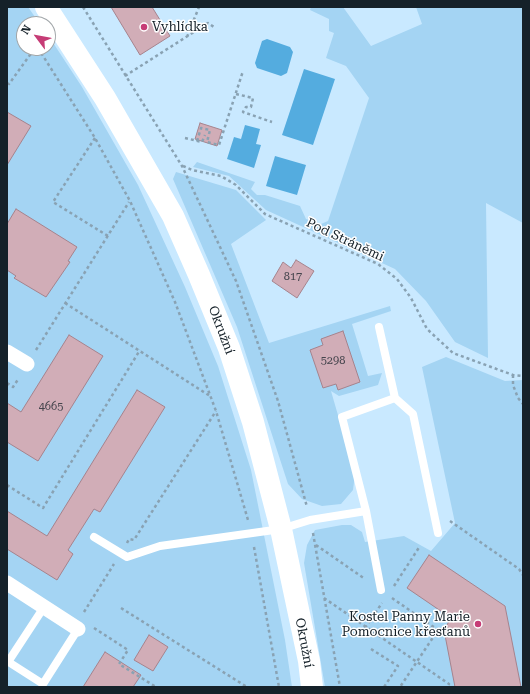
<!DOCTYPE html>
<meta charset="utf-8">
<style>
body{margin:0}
#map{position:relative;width:530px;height:694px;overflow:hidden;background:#c9e9ff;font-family:"Roboto Serif",serif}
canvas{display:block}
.frame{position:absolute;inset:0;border:8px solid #152129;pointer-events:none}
.north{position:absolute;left:16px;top:16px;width:40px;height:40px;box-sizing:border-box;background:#fff;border:1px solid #a1a6a9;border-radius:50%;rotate:302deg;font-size:11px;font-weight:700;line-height:16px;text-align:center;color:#152129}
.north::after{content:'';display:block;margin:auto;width:14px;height:18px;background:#c63c76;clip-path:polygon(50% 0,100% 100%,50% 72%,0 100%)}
</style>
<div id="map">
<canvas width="530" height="694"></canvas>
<div class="frame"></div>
<div class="north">N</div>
</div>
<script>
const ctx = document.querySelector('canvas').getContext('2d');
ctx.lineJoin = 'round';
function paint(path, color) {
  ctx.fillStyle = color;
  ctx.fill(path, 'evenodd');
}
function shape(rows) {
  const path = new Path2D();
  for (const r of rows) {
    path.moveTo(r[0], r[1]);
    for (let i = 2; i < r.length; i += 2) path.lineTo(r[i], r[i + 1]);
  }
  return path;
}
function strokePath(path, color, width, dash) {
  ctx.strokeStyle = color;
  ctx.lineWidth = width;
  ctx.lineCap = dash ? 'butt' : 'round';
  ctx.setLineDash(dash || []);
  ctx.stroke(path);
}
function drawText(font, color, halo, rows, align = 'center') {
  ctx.font = font + ' "Roboto Serif",serif';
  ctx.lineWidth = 3;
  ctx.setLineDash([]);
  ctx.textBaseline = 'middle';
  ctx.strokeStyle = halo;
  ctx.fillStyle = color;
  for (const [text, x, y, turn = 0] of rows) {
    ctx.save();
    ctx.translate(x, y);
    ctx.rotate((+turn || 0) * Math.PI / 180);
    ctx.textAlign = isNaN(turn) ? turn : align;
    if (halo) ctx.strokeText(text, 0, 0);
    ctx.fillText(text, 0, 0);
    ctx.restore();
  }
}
const green = shape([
 [7,7,28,7,40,24,24,24,24,48,48,48,48,35,82,87,138,185,185,287,218,366,251,470,285,640,292,687,7,687],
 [311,7,343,7,371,46,422,24,416,7,523,7,523,223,486,203,488,358,455,342,426,301,395,269,266,210,229,176,193,167,197,162,255,182,251,189,257,195,265,195,300,206,306,219,321,224,328,221,369,98,346,66,326,58,334,33,329,31,329,19,310,10],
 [176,172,236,190,266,220,231,244,269,343,390,306,391,311,352,324,368,376,382,373,378,385,339,396,331,391,355,474,353,490,341,504,322,506,302,499,288,484,237,327,173,179],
 [446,357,505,381,523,380,523,687,325,687,304,563,307,545,315,530,342,525,351,525,362,532,365,542,404,536,431,551,455,523,422,367]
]);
const water = shape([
 [267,39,290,47,293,52,287,73,281,76,257,68,255,63,262,41],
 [304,69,335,79,313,145,282,135],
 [245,125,260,129,256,144,261,145,254,168,227,159,234,137,241,139],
 [275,156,306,165,297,195,266,186]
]);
const building = shape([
 [111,7,152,7,170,36,140,55,111,7],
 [7,112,31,126,7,165,7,112],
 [200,123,222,130,217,146,195,139,200,123],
 [16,209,77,247,68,261,70,262,46,297,14,278,16,276,7,270,7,224,16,209],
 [296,260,314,271,297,298,272,281,283,262,291,268,296,260],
 [343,331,360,382,338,390,336,384,323,388,310,350,323,345,321,339,343,331],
 [69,335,103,356,38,461,7,442,7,403,21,412,69,335],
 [137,390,165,407,100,512,94,509,68,550,73,554,57,580,7,549,7,511,47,536,137,390],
 [429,555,505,606,521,687,455,687,444,630,451,618,407,588,429,555],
 [149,635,168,647,153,671,134,660,149,635],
 [105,652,141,675,133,687,83,687,105,652]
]);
const path = shape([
 [83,7,182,166,236,281,278,401,307,507],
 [187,37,199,7],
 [38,48,95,138,130,201,175,302,216,411,248,520],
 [125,76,208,23,214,27],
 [7,83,9,84,35,48],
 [236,94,253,98,251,107,246,107,243,112,272,122],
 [95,138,53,202,108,236],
 [185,138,202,142,205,135],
 [197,141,201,128,210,130,207,142,219,145,243,71],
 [183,166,192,170,221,176,236,185,265,214,378,264,397,279,411,298,427,329,453,353,513,375,523,376],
 [65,303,210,396],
 [36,350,129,202],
 [513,375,513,385,518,398,523,404],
 [7,383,13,387,19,378],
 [7,485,43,508,140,350],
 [450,521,519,569,523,575],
 [313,533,340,687],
 [127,543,129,539,134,540,216,411],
 [316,545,365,579],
 [254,547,279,687],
 [394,586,420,546],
 [324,598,449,684,447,687],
 [392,598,438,630,400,687],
 [121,608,247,687],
 [84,612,114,564],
 [94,628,128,650,119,664,156,687],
 [365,628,382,603],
 [371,649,398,666,384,687]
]);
const lane = shape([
 [395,398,413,414,438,533],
 [366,511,381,590],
 [94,537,127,557,160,546,281,529,310,520,366,511,342,417,395,398,379,327],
 [7,661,43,684,78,629],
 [8,662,44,607]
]);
const street = shape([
 [7,352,27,364],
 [7,583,78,629]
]);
const secondary = shape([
 [46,7,105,98,173,216,199,275,229,348,253,422,281,529,309,661,312,687]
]);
const markers = [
 [144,27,4,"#c63c76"],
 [478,624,4,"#c63c76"]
];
const numberNames = [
 ["817",293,277],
 ["5298",333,361],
 ["4665",51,407]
];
const poiNames = [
 ["Vyhlídka",152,27],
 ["Kostel Panny Marie",470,617,"right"],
 ["Pomocnice křesťanů",470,632,"right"]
];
const streetNames = [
 ["Pod Stráněmi",345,240,25],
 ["Okružní",221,330,69],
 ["Okružní",304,643,79]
];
paint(green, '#a4d4f3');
paint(water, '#54acdf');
paint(building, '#d1adb7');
strokePath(building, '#a6838d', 1);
strokePath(path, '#89a2b3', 2.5, [3, 3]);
strokePath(lane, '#fff', 8);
strokePath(street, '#fff', 15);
strokePath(secondary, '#fff', 22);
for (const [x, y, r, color] of markers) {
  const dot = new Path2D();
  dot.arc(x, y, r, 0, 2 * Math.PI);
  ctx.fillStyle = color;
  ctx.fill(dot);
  strokePath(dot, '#fff', 1.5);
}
drawText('11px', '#44444c', null, numberNames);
drawText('13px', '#152129', '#fff', poiNames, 'left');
drawText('13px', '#152129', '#fff', streetNames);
</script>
